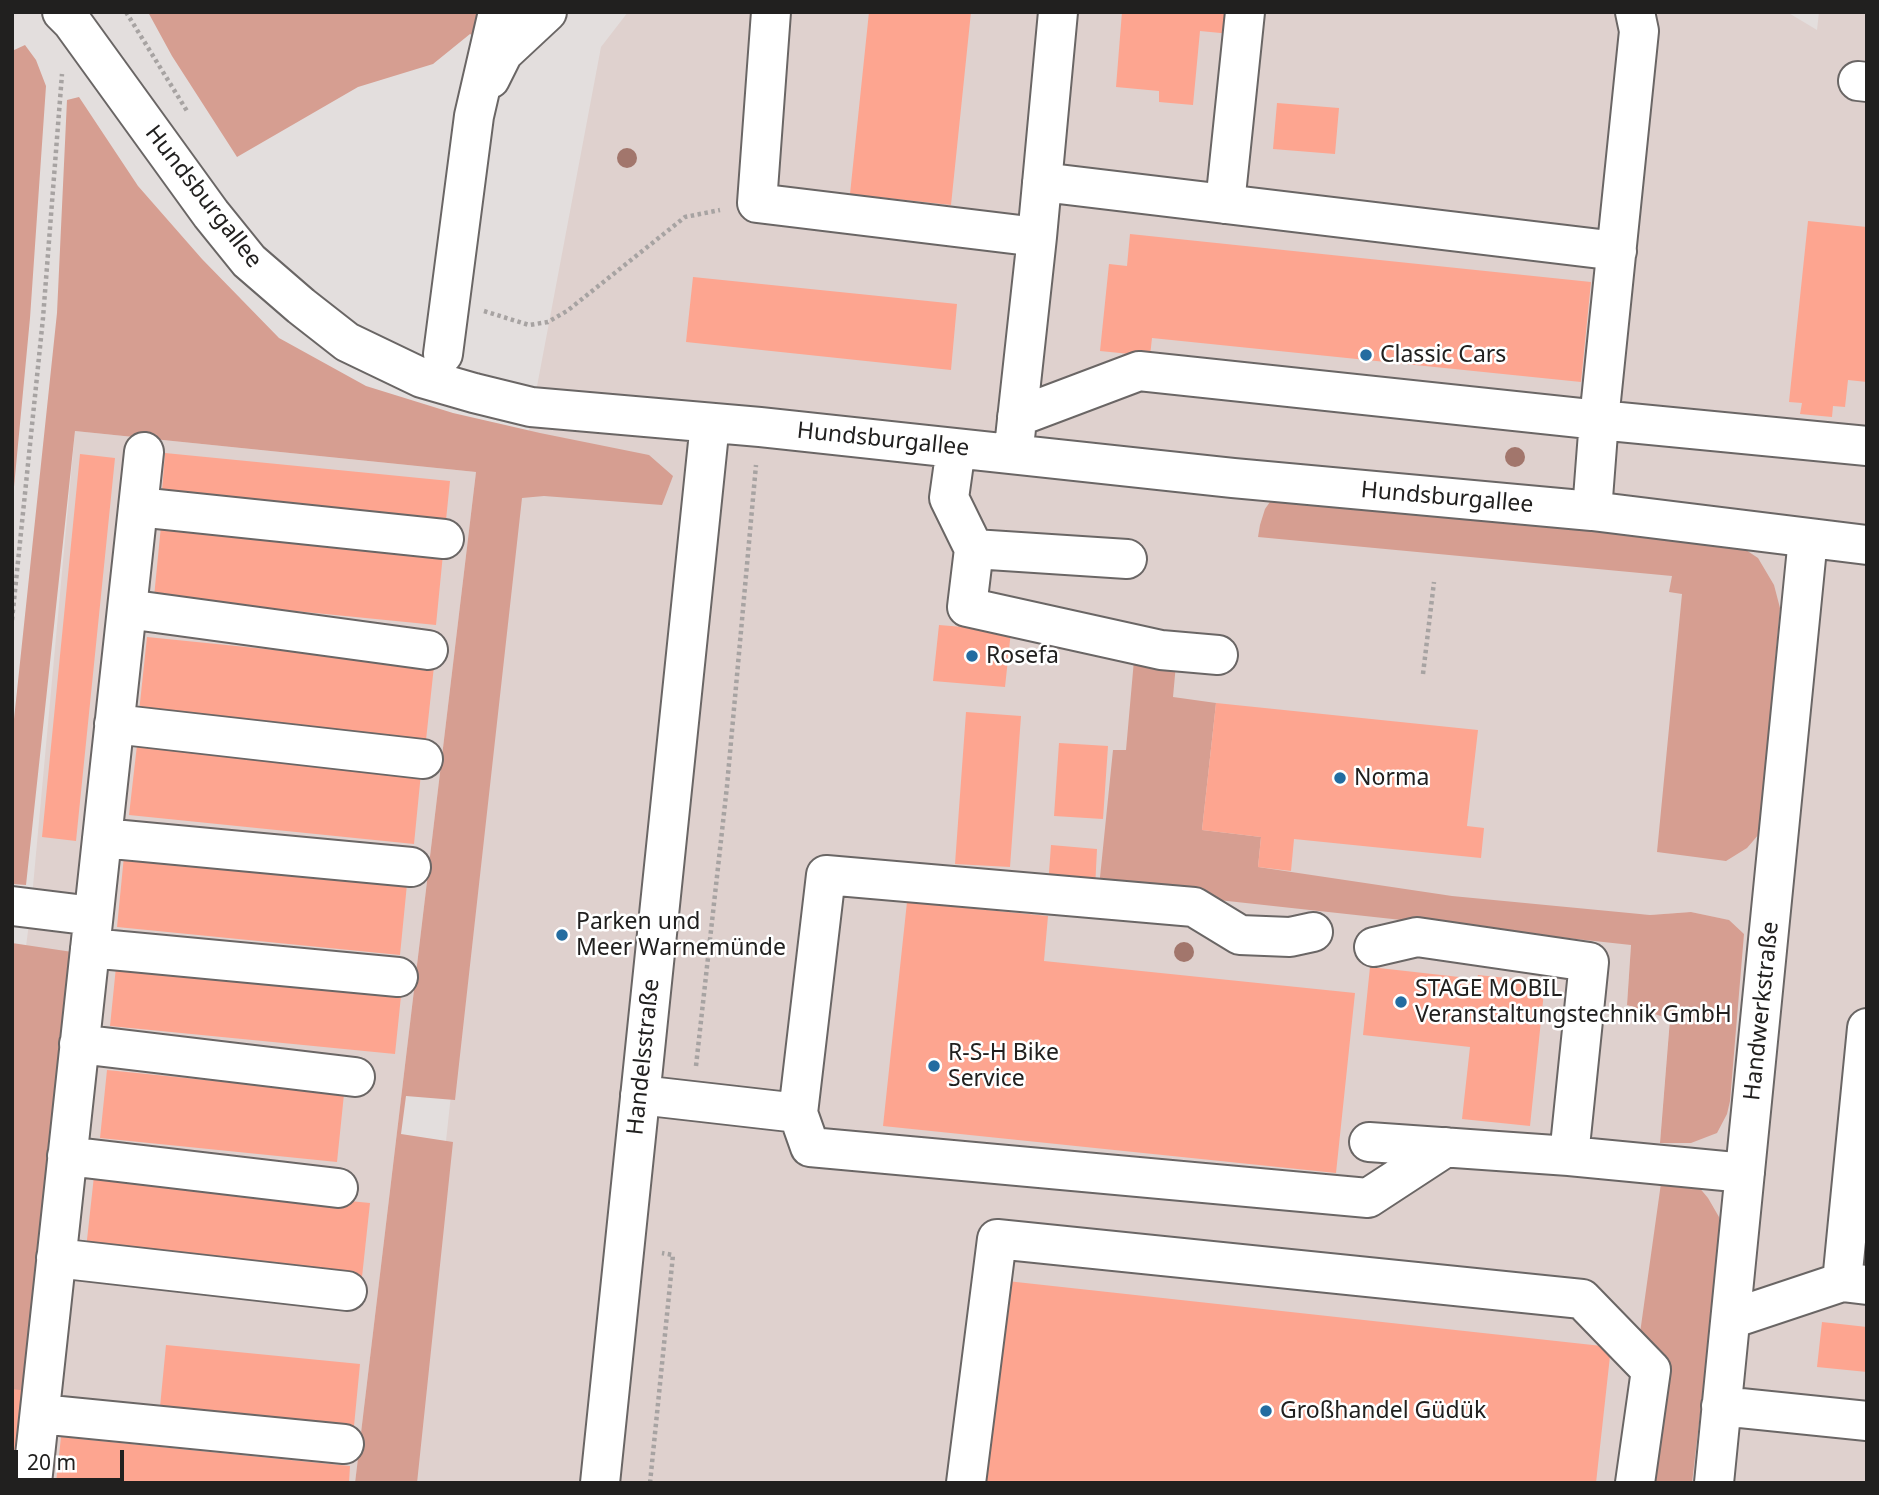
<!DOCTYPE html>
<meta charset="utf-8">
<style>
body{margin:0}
#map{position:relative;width:1879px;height:1495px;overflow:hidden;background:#e3dedd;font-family:"Noto Sans",sans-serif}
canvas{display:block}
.frame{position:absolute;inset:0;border:14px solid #21201f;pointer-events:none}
.scale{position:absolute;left:14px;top:1450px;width:110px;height:32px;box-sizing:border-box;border:4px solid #21201f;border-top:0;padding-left:9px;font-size:21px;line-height:24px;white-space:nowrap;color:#21201f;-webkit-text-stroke:5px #fff;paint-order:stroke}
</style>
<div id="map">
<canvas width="1879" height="1495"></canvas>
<div class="frame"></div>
<div class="scale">20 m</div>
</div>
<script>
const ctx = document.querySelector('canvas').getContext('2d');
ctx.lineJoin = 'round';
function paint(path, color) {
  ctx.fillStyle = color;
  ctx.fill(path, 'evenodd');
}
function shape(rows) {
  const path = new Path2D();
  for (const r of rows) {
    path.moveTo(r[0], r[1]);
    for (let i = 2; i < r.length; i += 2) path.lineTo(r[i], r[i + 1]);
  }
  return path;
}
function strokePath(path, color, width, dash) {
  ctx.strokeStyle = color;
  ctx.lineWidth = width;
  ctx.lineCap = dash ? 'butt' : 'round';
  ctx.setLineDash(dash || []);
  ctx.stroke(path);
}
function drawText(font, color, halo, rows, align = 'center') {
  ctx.font = font + ' "Noto Sans",sans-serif';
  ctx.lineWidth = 5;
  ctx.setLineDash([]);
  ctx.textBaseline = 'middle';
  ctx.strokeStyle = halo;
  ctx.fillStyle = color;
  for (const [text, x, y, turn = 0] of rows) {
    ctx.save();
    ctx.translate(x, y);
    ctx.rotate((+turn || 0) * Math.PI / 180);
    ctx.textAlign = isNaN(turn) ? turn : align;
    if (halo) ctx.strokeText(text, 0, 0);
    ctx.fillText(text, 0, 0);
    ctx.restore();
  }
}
const built = shape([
 [628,12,1787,12,1817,30,1819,12,1867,12,1867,1483,409,1483,515,503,601,47],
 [1691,912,1728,920,1660,1142,1670,1018,1627,1005,1633,914,1650,915],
 [75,431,476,472,355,1483,12,1483,12,1054,31,908]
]);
const green = shape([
 [148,12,560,12,509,54,470,34,433,64,358,87,237,157,172,56],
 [25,45,36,60,46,86,30,318,12,508,12,51],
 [79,97,138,186,202,259,279,338,366,386,453,413,540,433,649,455,673,476,662,505,544,496,522,498,455,1100,406,1096,401,1134,453,1142,417,1483,355,1483,476,472,75,431,26,885,12,884,12,738,57,313,67,100],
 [1286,494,1740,546,1758,558,1774,585,1780,608,1759,834,1747,848,1726,861,1657,852,1682,594,1669,592,1672,576,1258,537,1260,525,1265,509,1272,499],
 [1134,660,1176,664,1173,697,1216,703,1202,830,1261,837,1258,867,1452,896,1650,915,1691,912,1729,920,1744,934,1730,1101,1727,1114,1717,1133,1691,1143,1660,1143,1670,1019,1627,1005,1631,945,1099,887,1113,750,1126,750],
 [12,943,79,953,30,1408,12,1406],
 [1662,1176,1693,1180,1708,1198,1719,1217,1720,1243,1692,1483,1619,1483]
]);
const building = shape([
 [869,12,971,12,951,205,850,194],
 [1122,12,1233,12,1231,34,1200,31,1193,105,1159,102,1159,91,1116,87],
 [1277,103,1339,108,1335,154,1273,149],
 [1808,221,1867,227,1867,382,1848,380,1845,407,1833,406,1832,417,1800,414,1802,403,1789,402],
 [1130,234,1591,282,1581,382,1152,338,1150,356,1100,351,1109,264,1127,266],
 [693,277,957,304,951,370,686,342],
 [165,453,450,481,446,520,162,491],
 [80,454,115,458,76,841,42,837],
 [161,526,443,554,436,625,154,597],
 [939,625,1011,631,1005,687,933,681],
 [147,637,434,666,426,740,139,712],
 [1216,703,1478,730,1467,826,1484,828,1481,858,1294,839,1291,871,1258,867,1261,837,1202,830],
 [966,712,1021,716,1010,867,955,864],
 [1059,743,1108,746,1103,819,1054,816],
 [137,745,421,773,414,844,129,815],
 [1051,845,1097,849,1095,889,1048,886],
 [124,856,407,884,400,955,117,927],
 [907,902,1048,916,1044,961,1355,993,1336,1173,883,1126],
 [116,967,401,996,395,1054,110,1026],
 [1370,967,1477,979,1478,975,1545,982,1530,1126,1462,1119,1470,1047,1363,1035],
 [107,1070,344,1094,337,1162,100,1138],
 [94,1176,370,1203,362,1277,86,1249],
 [1007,1281,1611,1347,1596,1483,985,1483],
 [1822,1322,1867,1327,1867,1372,1817,1367],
 [166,1345,360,1364,354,1426,160,1407],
 [12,1389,28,1391,17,1483,12,1483],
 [61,1437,350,1466,349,1483,56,1483]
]);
const path = shape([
 [126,12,187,111],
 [484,311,529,325,548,322,567,311,685,217,720,210],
 [12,620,43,318,62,74],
 [1423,674,1434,582],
 [696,1066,727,786,756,465],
 [650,1483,673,1255,662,1253]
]);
const minor = shape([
 [62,12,72,22,211,214,249,261,301,306,347,342,422,378,474,393,531,407,760,427,1233,478,1592,511,1867,545],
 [771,12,757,203,1037,237],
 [490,79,503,53,547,12],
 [1858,81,1867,82],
 [1042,182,1617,251],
 [1225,204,1245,12],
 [443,354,474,116,498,12],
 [1017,417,1139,371,1599,420,1867,446],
 [1015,438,1037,237,1058,12],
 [956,448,949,498,974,549],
 [138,507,444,539],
 [1592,511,1599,420,1639,31,1635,12],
 [1127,559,974,549,967,607,1161,650,1218,655],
 [127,609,428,650],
 [114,724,423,759],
 [102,838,411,867],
 [12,906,93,916],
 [1374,947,1417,937,1589,962,1569,1156],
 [90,948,398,977],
 [1867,1028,1842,1282,1867,1285],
 [79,1044,355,1077],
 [640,1095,798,1113,826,875,1194,907,1240,935,1290,937,1313,932],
 [798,1113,810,1147,1368,1198,1446,1147],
 [1369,1142,1569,1156,1745,1173],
 [67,1156,338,1188],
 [56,1258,347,1291],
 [1731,1319,1842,1282],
 [1721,1406,1867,1421],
 [40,1414,344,1444],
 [32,1483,144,452],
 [600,1483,710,423],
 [966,1483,997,1239,1582,1299,1651,1370,1635,1483],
 [1714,1483,1808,538]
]);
const trees = [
 [627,158],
 [1515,457],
 [1184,952]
];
const markers = [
 [1366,355,7,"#236ca0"],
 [972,656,7,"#236ca0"],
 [1340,778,7,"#236ca0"],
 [562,935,7,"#236ca0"],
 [1401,1002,7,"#236ca0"],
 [934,1066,7,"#236ca0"],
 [1266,1411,7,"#236ca0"]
];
const streetNames = [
 ["Hundsburgallee",203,197,52],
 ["Hundsburgallee",883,440,6],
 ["Hundsburgallee",1447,498,5],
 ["Handwerkstraße",1762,1011,-84],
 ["Handelsstraße",644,1057,-84]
];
const poiNames = [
 ["Classic Cars",1380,355],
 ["Rosefa",986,656],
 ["Norma",1354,778],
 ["Parken und",576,922],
 ["Meer Warnemünde",576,948],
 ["STAGE MOBIL",1415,989],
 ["Veranstaltungstechnik GmbH",1415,1015],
 ["R-S-H Bike",948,1053],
 ["Service",948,1079],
 ["Großhandel Güdük",1280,1411]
];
paint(built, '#dfd1ce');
paint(green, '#d69e91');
paint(building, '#fda590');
strokePath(minor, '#6a6665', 42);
strokePath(path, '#a7a3a2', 4.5, [3.5, 3.5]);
strokePath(minor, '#fff', 38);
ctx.fillStyle = '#a2766c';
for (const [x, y] of trees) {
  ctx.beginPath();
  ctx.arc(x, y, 10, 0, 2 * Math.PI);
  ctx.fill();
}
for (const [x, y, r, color] of markers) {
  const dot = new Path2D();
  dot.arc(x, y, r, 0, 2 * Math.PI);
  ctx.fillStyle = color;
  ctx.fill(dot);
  strokePath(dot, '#fff', 2.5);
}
drawText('23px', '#21201f', '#fff', streetNames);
drawText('23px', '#21201f', '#fff', poiNames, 'left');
</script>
